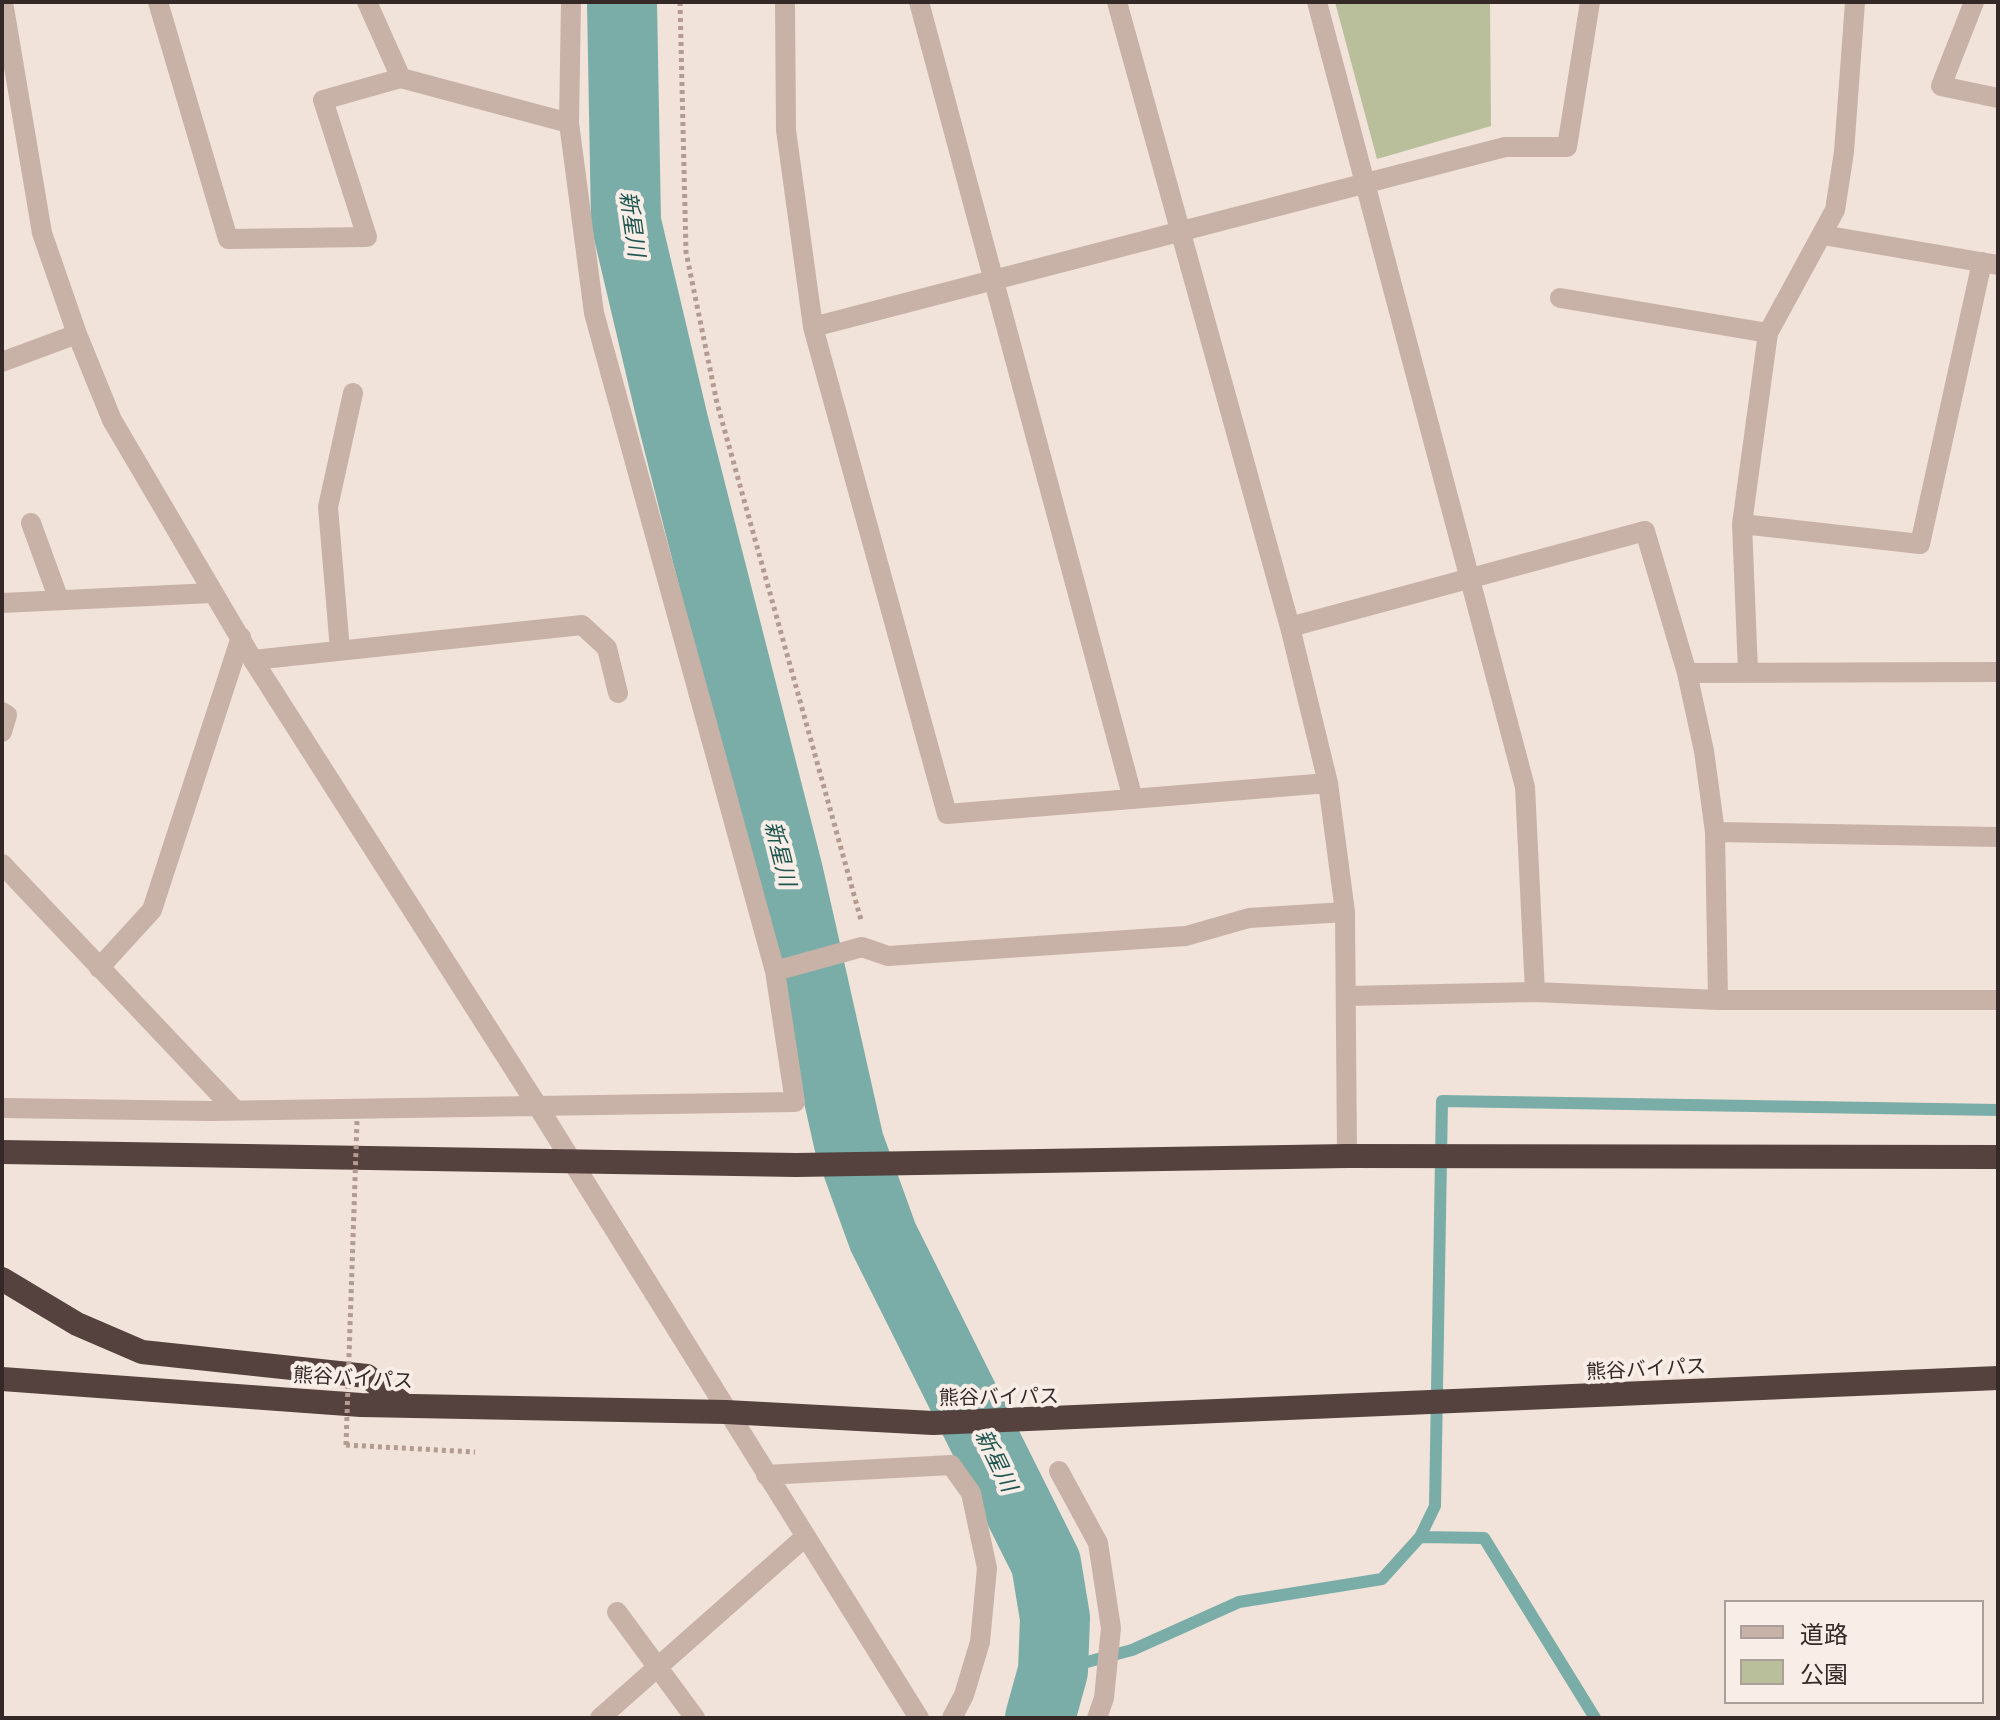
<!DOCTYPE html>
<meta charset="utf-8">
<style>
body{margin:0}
#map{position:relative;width:2000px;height:1720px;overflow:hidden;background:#f1e3da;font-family:Manrope,"Noto Sans JP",sans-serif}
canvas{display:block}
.frame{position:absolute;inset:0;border:4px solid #352927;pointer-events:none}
.legend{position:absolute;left:1724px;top:1600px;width:260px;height:104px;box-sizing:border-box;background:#f9ede7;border:2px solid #ab9f9a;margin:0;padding:10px 14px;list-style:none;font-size:24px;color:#352927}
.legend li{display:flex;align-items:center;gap:16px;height:40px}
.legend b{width:40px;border:2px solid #ab9f9a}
</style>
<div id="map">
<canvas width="2000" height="1720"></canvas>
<div class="frame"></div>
<ul class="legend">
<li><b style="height:10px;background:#c8b1a7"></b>道路</li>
<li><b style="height:22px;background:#b9bf9b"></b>公園</li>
</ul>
</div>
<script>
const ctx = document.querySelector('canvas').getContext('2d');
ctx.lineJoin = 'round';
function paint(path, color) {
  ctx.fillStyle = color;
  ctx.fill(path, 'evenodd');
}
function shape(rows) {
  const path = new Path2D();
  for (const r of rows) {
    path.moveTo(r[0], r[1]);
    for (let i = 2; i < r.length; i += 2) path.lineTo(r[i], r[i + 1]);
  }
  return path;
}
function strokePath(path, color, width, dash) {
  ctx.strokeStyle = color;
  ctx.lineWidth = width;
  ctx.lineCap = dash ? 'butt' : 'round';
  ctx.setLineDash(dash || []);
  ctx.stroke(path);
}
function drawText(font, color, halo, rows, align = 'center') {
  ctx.font = font + ' Manrope,"Noto Sans JP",sans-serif';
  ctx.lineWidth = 8;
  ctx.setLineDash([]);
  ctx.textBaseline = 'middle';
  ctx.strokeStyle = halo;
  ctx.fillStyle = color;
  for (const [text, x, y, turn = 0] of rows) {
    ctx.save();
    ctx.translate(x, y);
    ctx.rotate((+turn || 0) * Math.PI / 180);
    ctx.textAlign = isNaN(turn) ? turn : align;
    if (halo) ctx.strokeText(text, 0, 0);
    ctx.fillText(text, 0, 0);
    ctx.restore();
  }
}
const green = shape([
 [1335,2,1490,2,1491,126,1377,159]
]);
const stream = shape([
 [1420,1537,1484,1538,1595,1718],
 [1053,1671,1132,1650,1239,1602,1382,1579,1420,1537,1435,1506,1442,1101,1998,1110]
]);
const river = shape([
 [622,2,626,222,673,421,788,872,849,1143,883,1237,1046,1563,1055,1618,1053,1671,1040,1718]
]);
const path = shape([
 [680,2,686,252,717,403,861,920],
 [346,1445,475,1452]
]);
const minor = shape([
 [3,2,42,233,77,334,112,420,253,660,537,1105,919,1718],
 [158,2,228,239,367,237,323,100,401,78,569,123],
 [367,2,401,78],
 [785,2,786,130,813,327,947,814,1328,783],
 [919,2,1133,799],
 [1117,2,1290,627,1328,783,1345,912,1347,1156],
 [1317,2,1525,787,1535,992],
 [1974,2,1941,86,1998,98],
 [1823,235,1998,265],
 [1560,298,1768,333],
 [813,327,1505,147,1567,147,1590,2],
 [2,362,77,334],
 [31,523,59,600],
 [1742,524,1920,544,1982,262],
 [2,603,212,593],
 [1290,627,1645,531,1687,673,1998,672],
 [340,650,328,507,353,393],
 [253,660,582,625,607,648,618,693],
 [1748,671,1742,524,1768,333,1835,210,1844,152,1855,2],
 [1687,673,1704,751,1715,832,1718,1000],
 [2,712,7,715,2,732],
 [1715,832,1998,837],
 [2,864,235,1110],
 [99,968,152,910,241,637],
 [775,971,862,947,888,956,1186,936,1249,918,1345,912],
 [1347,996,1535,992,1718,1000,1998,1000],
 [2,1108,210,1111,795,1102,775,971,594,313,569,123,571,2],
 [1059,1471,1098,1543,1111,1628,1104,1698,1097,1718],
 [766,1475,951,1465,971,1493,987,1568,980,1642,964,1695,952,1718],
 [617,1612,695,1718],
 [600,1718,805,1537]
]);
const highway = shape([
 [2,1152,796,1165,1347,1156,1998,1157],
 [2,1279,77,1324,142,1352,367,1376,404,1405],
 [2,1379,361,1405,726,1412,933,1423,1998,1378]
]);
const pathBridge = shape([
 [346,1445,357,1121]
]);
const streetNames = [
 ["熊谷バイパス",1646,1370,-3],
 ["熊谷バイパス",353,1379,3],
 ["熊谷バイパス",999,1398,-1]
];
const waterNames = [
 ["新星川",631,224,82],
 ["新星川",779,854,76],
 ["新星川",995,1461,64]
];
paint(green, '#b9bf9b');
strokePath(stream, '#7aada7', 12);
strokePath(river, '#7aada7', 70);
strokePath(path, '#b49b91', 5, [4, 4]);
strokePath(minor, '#c8b1a7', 20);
strokePath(highway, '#55423f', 24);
strokePath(pathBridge, '#b49b91', 5, [4, 4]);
drawText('20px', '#352927', '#f9ede7', streetNames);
drawText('italic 22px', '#1e554f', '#f9ede7', waterNames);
</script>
